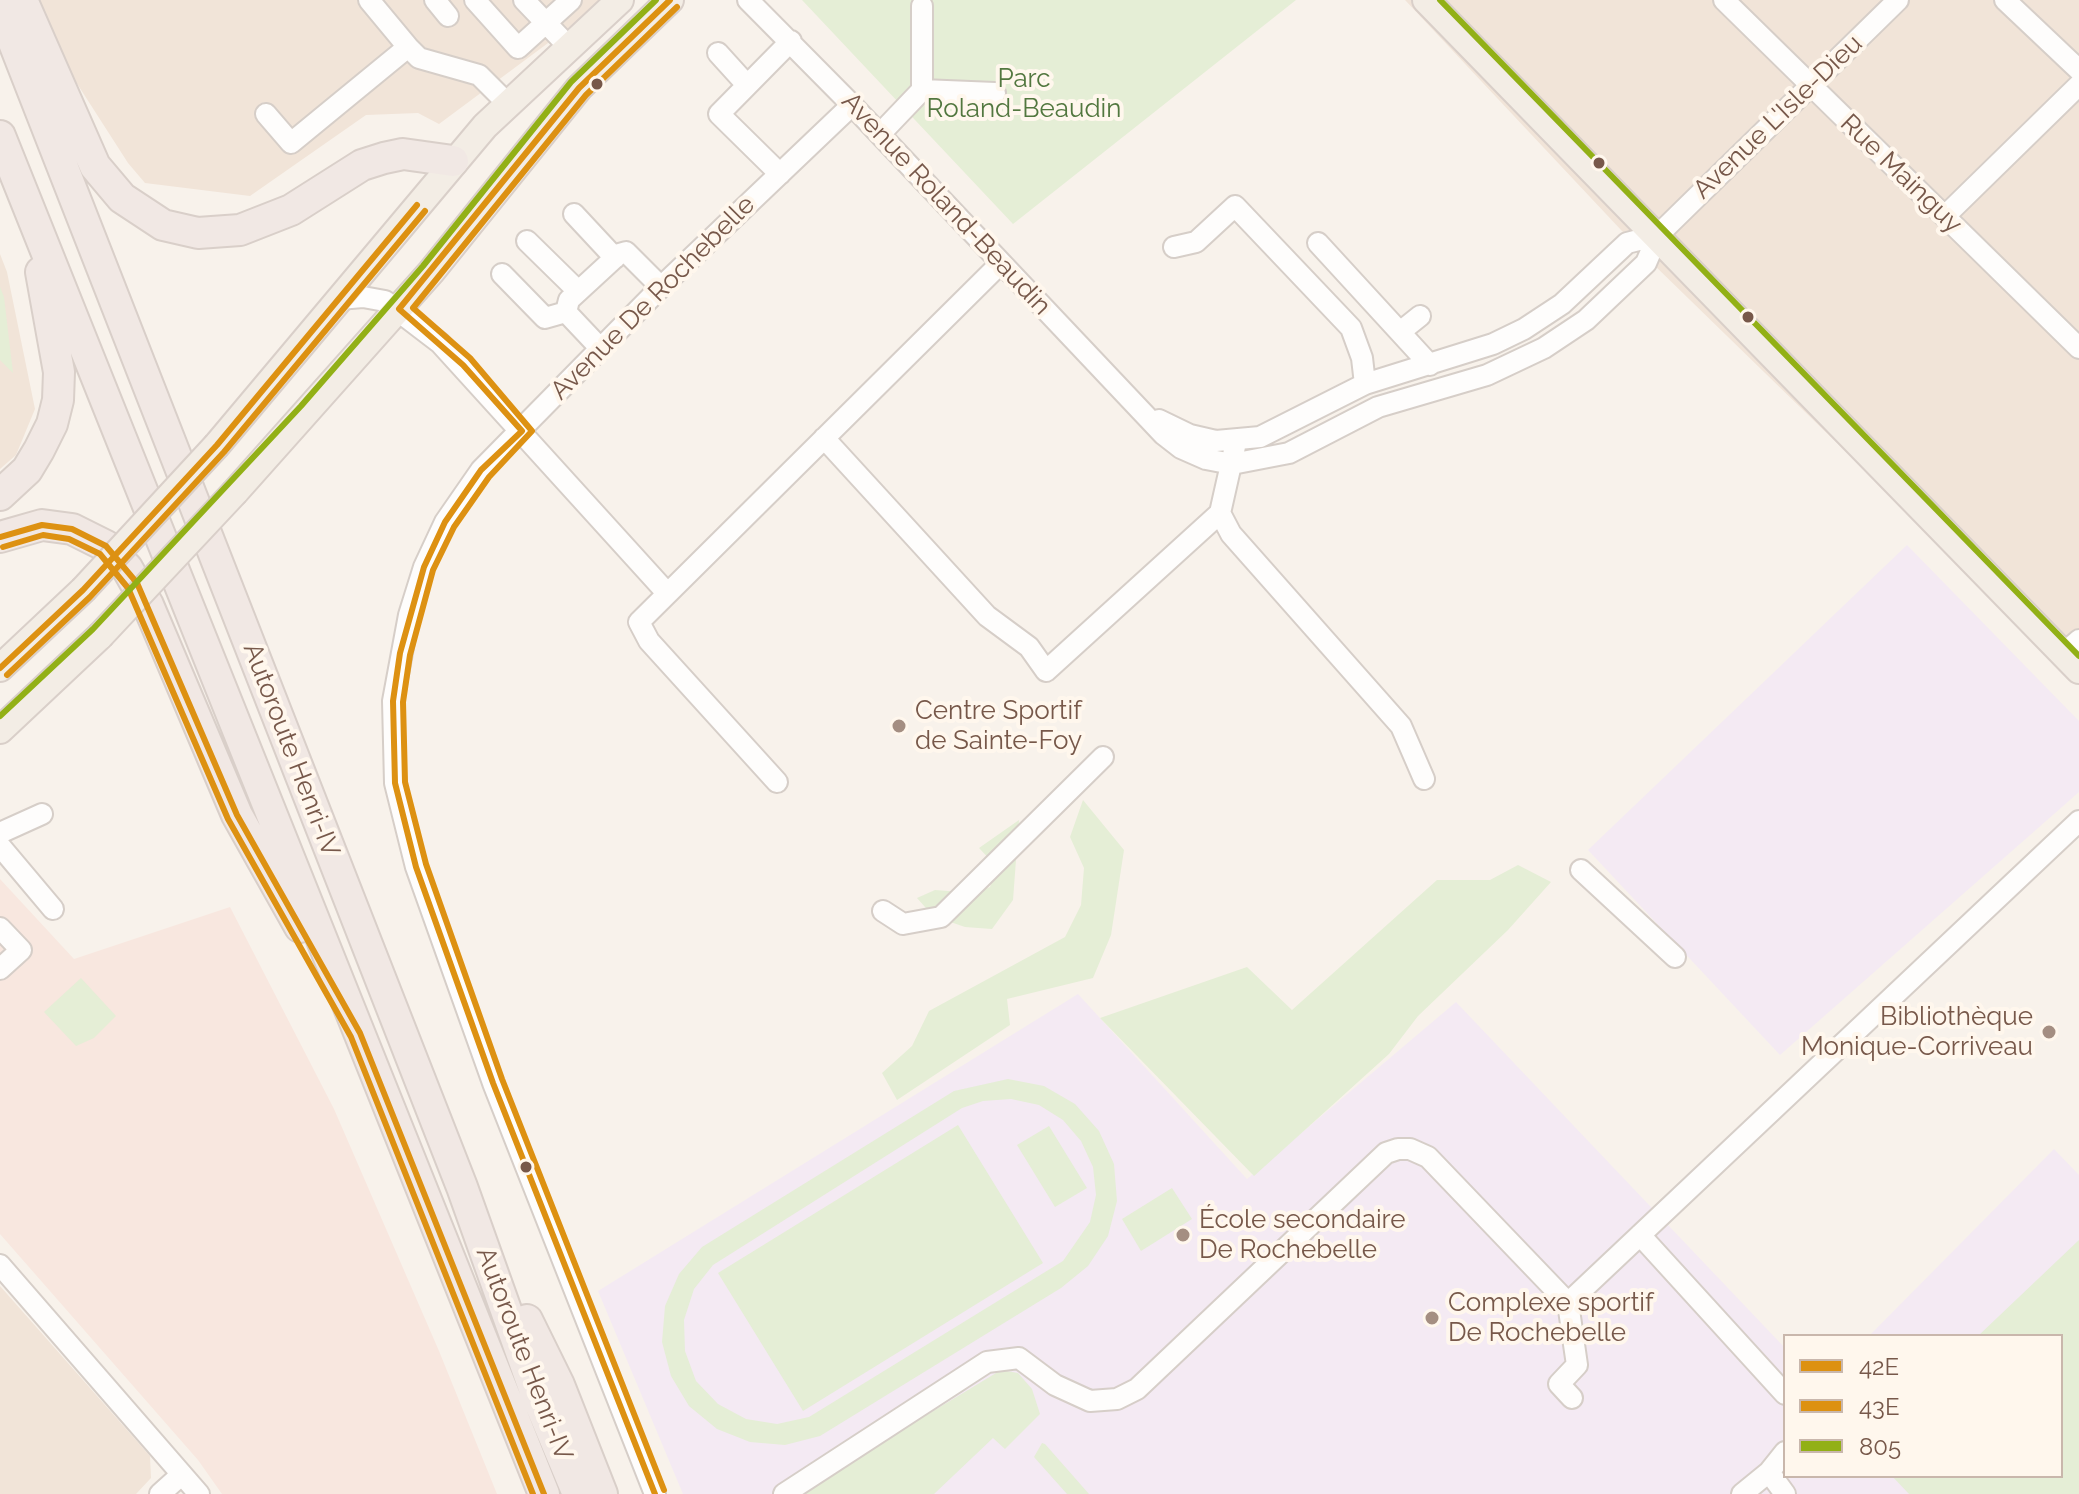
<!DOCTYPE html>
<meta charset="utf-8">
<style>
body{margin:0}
#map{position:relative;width:2079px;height:1494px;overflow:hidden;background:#f8f2eb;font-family:Raleway,sans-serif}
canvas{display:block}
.legend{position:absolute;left:1783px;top:1334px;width:280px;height:144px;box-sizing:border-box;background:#fff7ed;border:2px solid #c9b7ac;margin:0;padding:10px 14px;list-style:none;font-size:24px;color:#77584a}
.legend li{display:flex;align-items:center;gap:16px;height:40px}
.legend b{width:40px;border:2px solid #c9b7ac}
</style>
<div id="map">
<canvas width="2079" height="1494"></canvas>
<ul class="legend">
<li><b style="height:10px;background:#dd9112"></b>42E</li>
<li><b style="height:10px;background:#dd9112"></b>43E</li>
<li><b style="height:10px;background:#92b016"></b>805</li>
</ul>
</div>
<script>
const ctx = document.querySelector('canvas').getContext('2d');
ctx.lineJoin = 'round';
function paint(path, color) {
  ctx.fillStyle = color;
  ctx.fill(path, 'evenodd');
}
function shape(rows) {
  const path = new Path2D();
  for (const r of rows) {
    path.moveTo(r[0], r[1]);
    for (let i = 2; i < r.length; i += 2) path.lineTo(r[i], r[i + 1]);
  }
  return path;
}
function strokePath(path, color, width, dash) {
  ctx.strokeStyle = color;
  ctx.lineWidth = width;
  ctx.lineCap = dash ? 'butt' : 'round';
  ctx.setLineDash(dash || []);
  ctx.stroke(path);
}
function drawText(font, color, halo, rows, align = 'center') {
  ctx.font = font + ' Raleway,sans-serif';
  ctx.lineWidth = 8;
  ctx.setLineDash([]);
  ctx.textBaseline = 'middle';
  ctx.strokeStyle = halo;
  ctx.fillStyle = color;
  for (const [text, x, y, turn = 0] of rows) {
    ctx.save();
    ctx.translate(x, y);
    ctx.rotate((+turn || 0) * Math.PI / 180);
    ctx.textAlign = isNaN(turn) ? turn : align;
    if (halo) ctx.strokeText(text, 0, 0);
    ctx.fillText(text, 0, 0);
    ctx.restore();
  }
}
const residential = shape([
 [36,0,606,0,439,124,418,113,366,115,250,196,145,183,128,163,76,82],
 [1405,0,2079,0,2079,670,2064,664,1652,263],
 [0,254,7,272,35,409,16,455,0,469],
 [0,1286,150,1456,151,1478,136,1494,0,1494]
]);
const commercial = shape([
 [0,879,74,959,230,907,334,1109,439,1351,497,1494,222,1494,198,1460,0,1234]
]);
const education = shape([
 [1907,545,2079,721,2079,792,1780,1055,1588,850],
 [1078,994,1247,1179,1456,1002,1785,1348,1785,1476,2061,1476,2061,1336,1869,1336,2054,1149,2079,1175,2079,1494,683,1494,598,1291]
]);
const green = shape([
 [802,0,1296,0,1013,224],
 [0,287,4,297,13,373,0,360],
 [1083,800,1124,850,1111,935,1093,978,1007,999,1010,1025,897,1100,882,1073,912,1046,929,1011,1065,937,1081,905,1084,868,1070,837],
 [1019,820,1013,900,992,929,965,927,933,916,917,898,935,890,974,893,990,887,995,865,979,848],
 [1518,865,1551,882,1508,930,1418,1016,1389,1054,1254,1176,1100,1018,1247,967,1292,1010,1437,880,1490,880],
 [81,978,116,1016,94,1038,76,1046,44,1012],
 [1008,1079,1044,1086,1075,1104,1099,1131,1114,1164,1117,1201,1108,1236,1088,1266,1061,1288,820,1436,785,1445,750,1442,717,1429,689,1406,671,1376,662,1342,665,1306,679,1274,702,1247,954,1091],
 [1011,1099,1039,1105,1063,1120,1081,1141,1093,1167,1096,1195,1090,1222,1063,1261,809,1417,777,1424,746,1419,718,1404,696,1381,685,1351,684,1320,694,1289,713,1265,962,1108,983,1101],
 [958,1125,1043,1263,803,1411,718,1273],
 [1049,1126,1087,1188,1055,1207,1017,1145],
 [1172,1188,1192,1219,1141,1251,1122,1219],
 [2079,1240,2079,1494,1909,1494,1892,1476,2061,1476,2061,1336,1978,1336],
 [1001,1370,1018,1373,1032,1389,1040,1414,1005,1449,993,1438,934,1494,796,1494],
 [1042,1443,1045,1444,1089,1494,1067,1494,1034,1457]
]);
const minor = shape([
 [369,0,408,47],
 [435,0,448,16],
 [475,0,518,48,571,0],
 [524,0,569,47],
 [748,0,852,105,1163,434,1181,448,1206,459,1232,464,1289,453,1378,407,1487,375,1544,348,1586,320,1646,263,1658,235,1898,0],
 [1724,0,2079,348],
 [2005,0,2079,70],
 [718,53,747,85],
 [922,90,995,93],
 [266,114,291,143,408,47,419,58,479,75,508,104],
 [880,134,922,90,922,6],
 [780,174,719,114,791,41],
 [574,214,615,258],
 [1945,216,2079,85],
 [527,241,578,291],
 [1318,243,1430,365],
 [1174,247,1196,242,1235,206,1351,328,1362,358,1365,384],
 [502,274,545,318,566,312],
 [339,299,363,297,385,301,440,343,667,593],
 [1400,332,1420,316],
 [600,348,566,312,569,300,619,254,626,252,661,287],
 [1159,420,1190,435,1216,441,1260,437,1365,384,1493,344,1524,329,1562,304,1627,243,1658,235],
 [824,438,987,616,1029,647,1046,671,1220,513,1236,442],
 [1220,513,1231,534,1401,726,1424,779],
 [2063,654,2079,640],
 [777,782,649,641,639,622,1001,263],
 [0,833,42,814],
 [0,846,53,909],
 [1581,870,1675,957],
 [883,911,903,924,941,917,1103,757],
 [0,928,21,950,0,969],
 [1640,1235,1785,1394],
 [0,1265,199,1494],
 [1568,1303,2079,821],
 [1785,1452,1769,1472,1785,1494],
 [160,1494,180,1476],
 [655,1494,493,1083,416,867,395,783,393,701,409,615,424,567,445,522,481,470,661,287,852,105],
 [784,1494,987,1362,1019,1358,1055,1385,1090,1401,1117,1399,1137,1389,1386,1153,1398,1149,1410,1149,1428,1157,1568,1303,1577,1365,1559,1384,1572,1398],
 [1742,1494,1769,1472]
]);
const major = shape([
 [1426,0,2079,670],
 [217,445,485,126,620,0],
 [235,492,431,272,579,88,670,0],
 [0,668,83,590],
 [0,730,100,636]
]);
const highway = shape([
 [22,0,95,166,122,198,163,225,198,233,240,230,291,210,362,165,384,158,403,154,453,161],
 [0,7,462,1187,536,1394,578,1494],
 [0,136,544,1494],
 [0,495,27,470,39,450,52,424,58,400,59,372,41,272],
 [0,537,42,525,72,529,106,546,127,568,148,605,237,815,300,927],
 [527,1320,559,1385,602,1494]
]);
const majorBridge = shape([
 [83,590,217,445],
 [100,636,235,492]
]);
const bus1 = shape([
 [0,537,42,525,72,529,106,546,137,583,237,815,360,1033,544,1494],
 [0,668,83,590,217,445,417,205],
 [655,1494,493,1083,416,867,395,783,393,701,400,653,424,567,445,522,481,470,522,431,463,365,399,309,579,88,670,0]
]);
const bus2 = shape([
 [3,547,43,535,69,539,100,554,128,588,228,819,351,1037,533,1494],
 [7,675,90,597,224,452,425,211],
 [664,1490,502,1079,426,864,405,782,403,702,410,655,433,570,454,527,489,477,532,431,470,358,413,308,586,95,677,7]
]);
const bus3 = shape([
 [1440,0,2079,656],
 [0,716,93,629,301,406,423,266,571,82,656,0]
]);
const markers = [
 [597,84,7,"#77584a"],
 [1599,163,7,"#77584a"],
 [1748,317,7,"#77584a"],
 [899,726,8,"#a48e82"],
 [2049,1032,8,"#a48e82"],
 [526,1167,7,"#77584a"],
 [1183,1235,8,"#a48e82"],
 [1432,1318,8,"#a48e82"]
];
const parkNames = [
 ["Parc",1024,79],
 ["Roland-Beaudin",1024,109]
];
const streetNames = [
 ["Avenue L'Isle-Dieu",1778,117,-44],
 ["Rue Mainguy",1901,174,44],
 ["Avenue Roland-Beaudin",946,204,47],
 ["Avenue De Rochebelle",653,298,-45],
 ["Autoroute Henri-IV",291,750,69],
 ["Autoroute Henri-IV",524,1354,69]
];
const poiNames = [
 ["Centre Sportif",915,711],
 ["de Sainte-Foy",915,741],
 ["Bibliothèque",2033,1017,"right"],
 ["Monique-Corriveau",2033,1047,"right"],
 ["École secondaire",1199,1220],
 ["De Rochebelle",1199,1250],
 ["Complexe sportif",1448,1303],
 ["De Rochebelle",1448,1333]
];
paint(residential, '#f1e4d8');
paint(commercial, '#f8e7df');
paint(education, '#f4eaf3');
paint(green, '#e5eed6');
strokePath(minor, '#d6cec8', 24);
strokePath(major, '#d9cfc9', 30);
strokePath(highway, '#d9cfc9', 34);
strokePath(minor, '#fefdfc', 20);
strokePath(major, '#f3ede5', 26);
strokePath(highway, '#f1e8e4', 30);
strokePath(majorBridge, '#d9cfc9', 30, []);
strokePath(majorBridge, '#f3ede5', 26);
strokePath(bus1, '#dd9112', 6);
strokePath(bus2, '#dd9112', 6);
strokePath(bus3, '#92b016', 6);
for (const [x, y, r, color] of markers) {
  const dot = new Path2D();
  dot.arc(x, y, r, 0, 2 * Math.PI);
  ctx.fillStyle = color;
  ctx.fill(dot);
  strokePath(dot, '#fff7ed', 3);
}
drawText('26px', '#52773f', '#fff7ed', parkNames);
drawText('26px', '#77584a', '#fff7ed', streetNames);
drawText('26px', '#77584a', '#fff7ed', poiNames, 'left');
</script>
